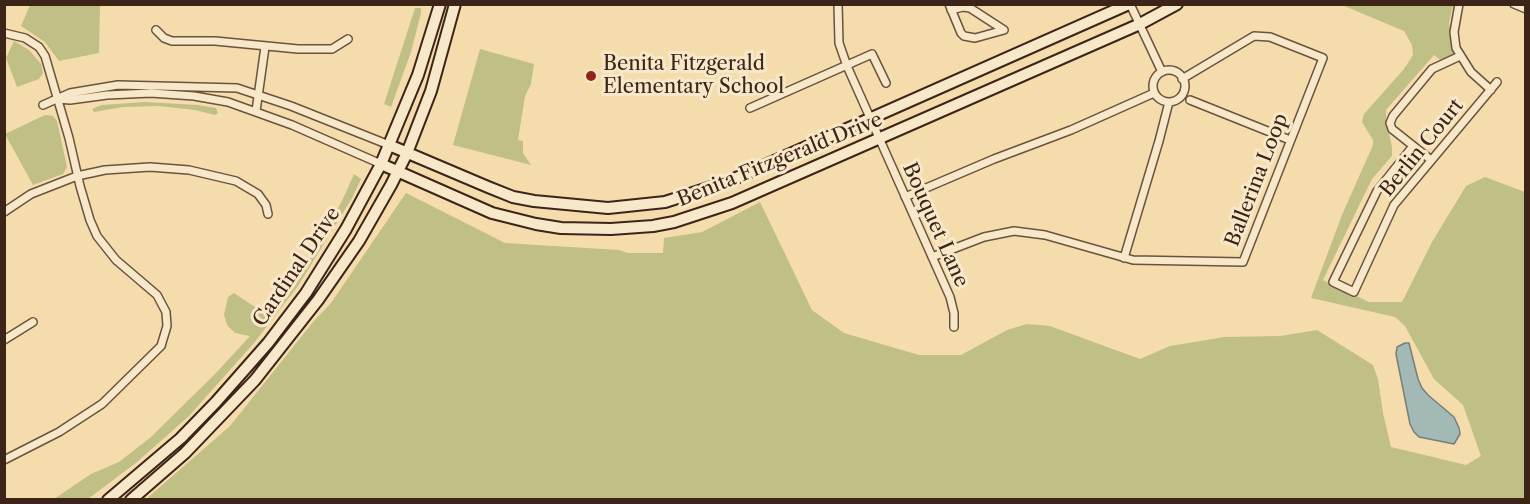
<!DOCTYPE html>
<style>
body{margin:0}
#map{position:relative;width:1530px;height:504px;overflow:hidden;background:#f5dcad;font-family:"Libre Caslon Text",serif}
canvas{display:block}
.frame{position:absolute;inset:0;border:6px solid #3d2418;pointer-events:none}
</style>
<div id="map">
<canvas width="1530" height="504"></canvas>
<div class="frame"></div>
</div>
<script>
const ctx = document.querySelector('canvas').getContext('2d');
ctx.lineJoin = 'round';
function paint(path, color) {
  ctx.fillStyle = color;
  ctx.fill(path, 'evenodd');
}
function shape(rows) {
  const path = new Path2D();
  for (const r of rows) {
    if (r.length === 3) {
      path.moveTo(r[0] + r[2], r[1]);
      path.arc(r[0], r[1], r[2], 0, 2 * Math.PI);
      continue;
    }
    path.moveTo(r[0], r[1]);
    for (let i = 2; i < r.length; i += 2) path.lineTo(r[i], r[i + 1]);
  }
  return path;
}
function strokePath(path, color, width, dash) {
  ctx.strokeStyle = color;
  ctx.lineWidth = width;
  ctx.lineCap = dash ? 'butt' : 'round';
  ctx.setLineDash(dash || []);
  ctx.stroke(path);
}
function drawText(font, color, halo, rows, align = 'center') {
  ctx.font = font + ' "Libre Caslon Text",serif';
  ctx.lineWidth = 6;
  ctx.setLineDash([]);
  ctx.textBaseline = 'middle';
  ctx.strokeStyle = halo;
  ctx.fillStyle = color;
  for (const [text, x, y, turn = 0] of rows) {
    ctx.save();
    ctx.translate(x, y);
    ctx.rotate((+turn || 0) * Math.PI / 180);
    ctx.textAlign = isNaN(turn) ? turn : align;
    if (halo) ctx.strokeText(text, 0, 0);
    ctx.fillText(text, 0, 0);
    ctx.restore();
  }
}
const green = shape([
 [30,5,100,5,99,53,59,61,45,42,21,26],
 [1342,5,1453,5,1449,23,1454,54,1440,60,1434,55,1386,110,1386,118,1392,147,1392,156,1372,179,1323,280,1369,302,1402,302,1432,242,1466,186,1485,177,1525,192,1525,499,145,500,230,426,313,322,331,303,406,193,505,243,619,250,628,253,663,253,664,238,702,232,760,202,812,310,844,333,919,355,961,355,1007,330,1027,324,1050,326,1140,359,1170,346,1224,337,1281,336,1317,330,1373,365,1378,379,1383,413,1391,447,1466,465,1481,456,1463,405,1434,379,1405,326,1395,317,1311,298,1342,215,1373,145,1373,140,1362,122,1364,114,1404,69,1413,55,1412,45,1404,31],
 [415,8,421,8,421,13,411,52,391,107,384,104],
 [14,41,29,50,41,64,43,73,39,79,17,87,6,58],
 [480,49,534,64,531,84,525,96,518,140,523,141,523,153,531,165,453,145],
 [145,102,198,105,216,108,218,113,215,115,195,110,159,106,123,107,94,112,92,109,102,105],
 [45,115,53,116,57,121,67,167,63,174,33,185,5,134],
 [354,174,361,179,352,198,298,286,254,343,189,416,137,462,88,499,54,499,91,474,119,462,151,437,215,374,250,336,235,333,227,325,224,315,228,297,234,293,267,315,288,290,310,257,342,201]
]);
const water = shape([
 [1405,343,1409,343,1418,379,1422,388,1428,395,1454,417,1459,428,1460,434,1454,444,1419,437,1414,432,1410,424,1396,354,1397,347,1405,343]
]);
const minor = shape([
 [838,4,839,43,847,66,950,297,954,313,954,327],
 [949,4,961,33,964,36,975,38,1004,30,970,8,963,7,951,10],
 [1130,4,1162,72],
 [1459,4,1454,32,1456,48,1471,72,1491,90],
 [1514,4,1526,9],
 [156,30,164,38,172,41,215,41,298,49,332,49,348,39],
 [4,33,25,38,39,47,45,56,69,138,80,186,90,220,97,236,116,260,157,295,166,312,167,326,161,346,102,404,59,432,4,460],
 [1169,86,16],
 [58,99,70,100,107,95,151,93,194,96,228,102,292,125,381,164],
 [1190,100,1290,140],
 [43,105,70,93,118,85,237,88,291,106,389,145],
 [750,108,872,54,886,83],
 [256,111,265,47],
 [1413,146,1377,191,1333,282,1354,292,1394,205,1497,82],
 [1431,160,1392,129,1390,123,1393,116,1432,69,1460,56],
 [905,197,994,159,1071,130,1154,93],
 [4,212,31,194,77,176,105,170,150,167,189,170,236,181,258,194,266,205,268,214],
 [932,257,984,237,1014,231,1045,235,1133,260,1243,262,1323,58,1270,37,1254,36,1182,79],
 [1124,258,1159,141,1169,102],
 [4,340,33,322]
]);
const secondary = shape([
 [389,145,488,187,513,197,534,201,608,208,665,202,727,182,1129,4],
 [381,164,492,213,536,224,561,228,611,229,653,226,674,222,732,203,1140,24,1177,4],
 [108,500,181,438,216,402,268,343,306,293,346,229,381,164,418,75,440,4],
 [131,500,185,453,255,380,318,300,359,241,391,185,407,153,431,91,455,4]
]);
const markers = [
 [591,76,6,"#8f2418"]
];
const poiNames = [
 ["Benita Fitzgerald",603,64],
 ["Elementary School",603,87]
];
const streetNames = [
 ["Berlin Court",1422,148,-51],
 ["Benita Fitzgerald Drive",780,160,-22],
 ["Ballerina Loop",1257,180,-69],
 ["Bouquet Lane",935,225,66],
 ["Cardinal Drive",297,267,-56]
];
paint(green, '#c0bf86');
paint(water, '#a2b9b6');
strokePath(water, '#7a7d77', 1.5);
strokePath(minor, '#6b523d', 10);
strokePath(secondary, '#3d2418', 14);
strokePath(minor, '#f8e8ca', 7);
strokePath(secondary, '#f8e8ca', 10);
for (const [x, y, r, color] of markers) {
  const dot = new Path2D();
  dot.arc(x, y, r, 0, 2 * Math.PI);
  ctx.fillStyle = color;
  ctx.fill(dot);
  strokePath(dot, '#f8e8ca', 2);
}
drawText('20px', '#3d2418', '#f8e8ca', poiNames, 'left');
drawText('20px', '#3d2418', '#f8e8ca', streetNames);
</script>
